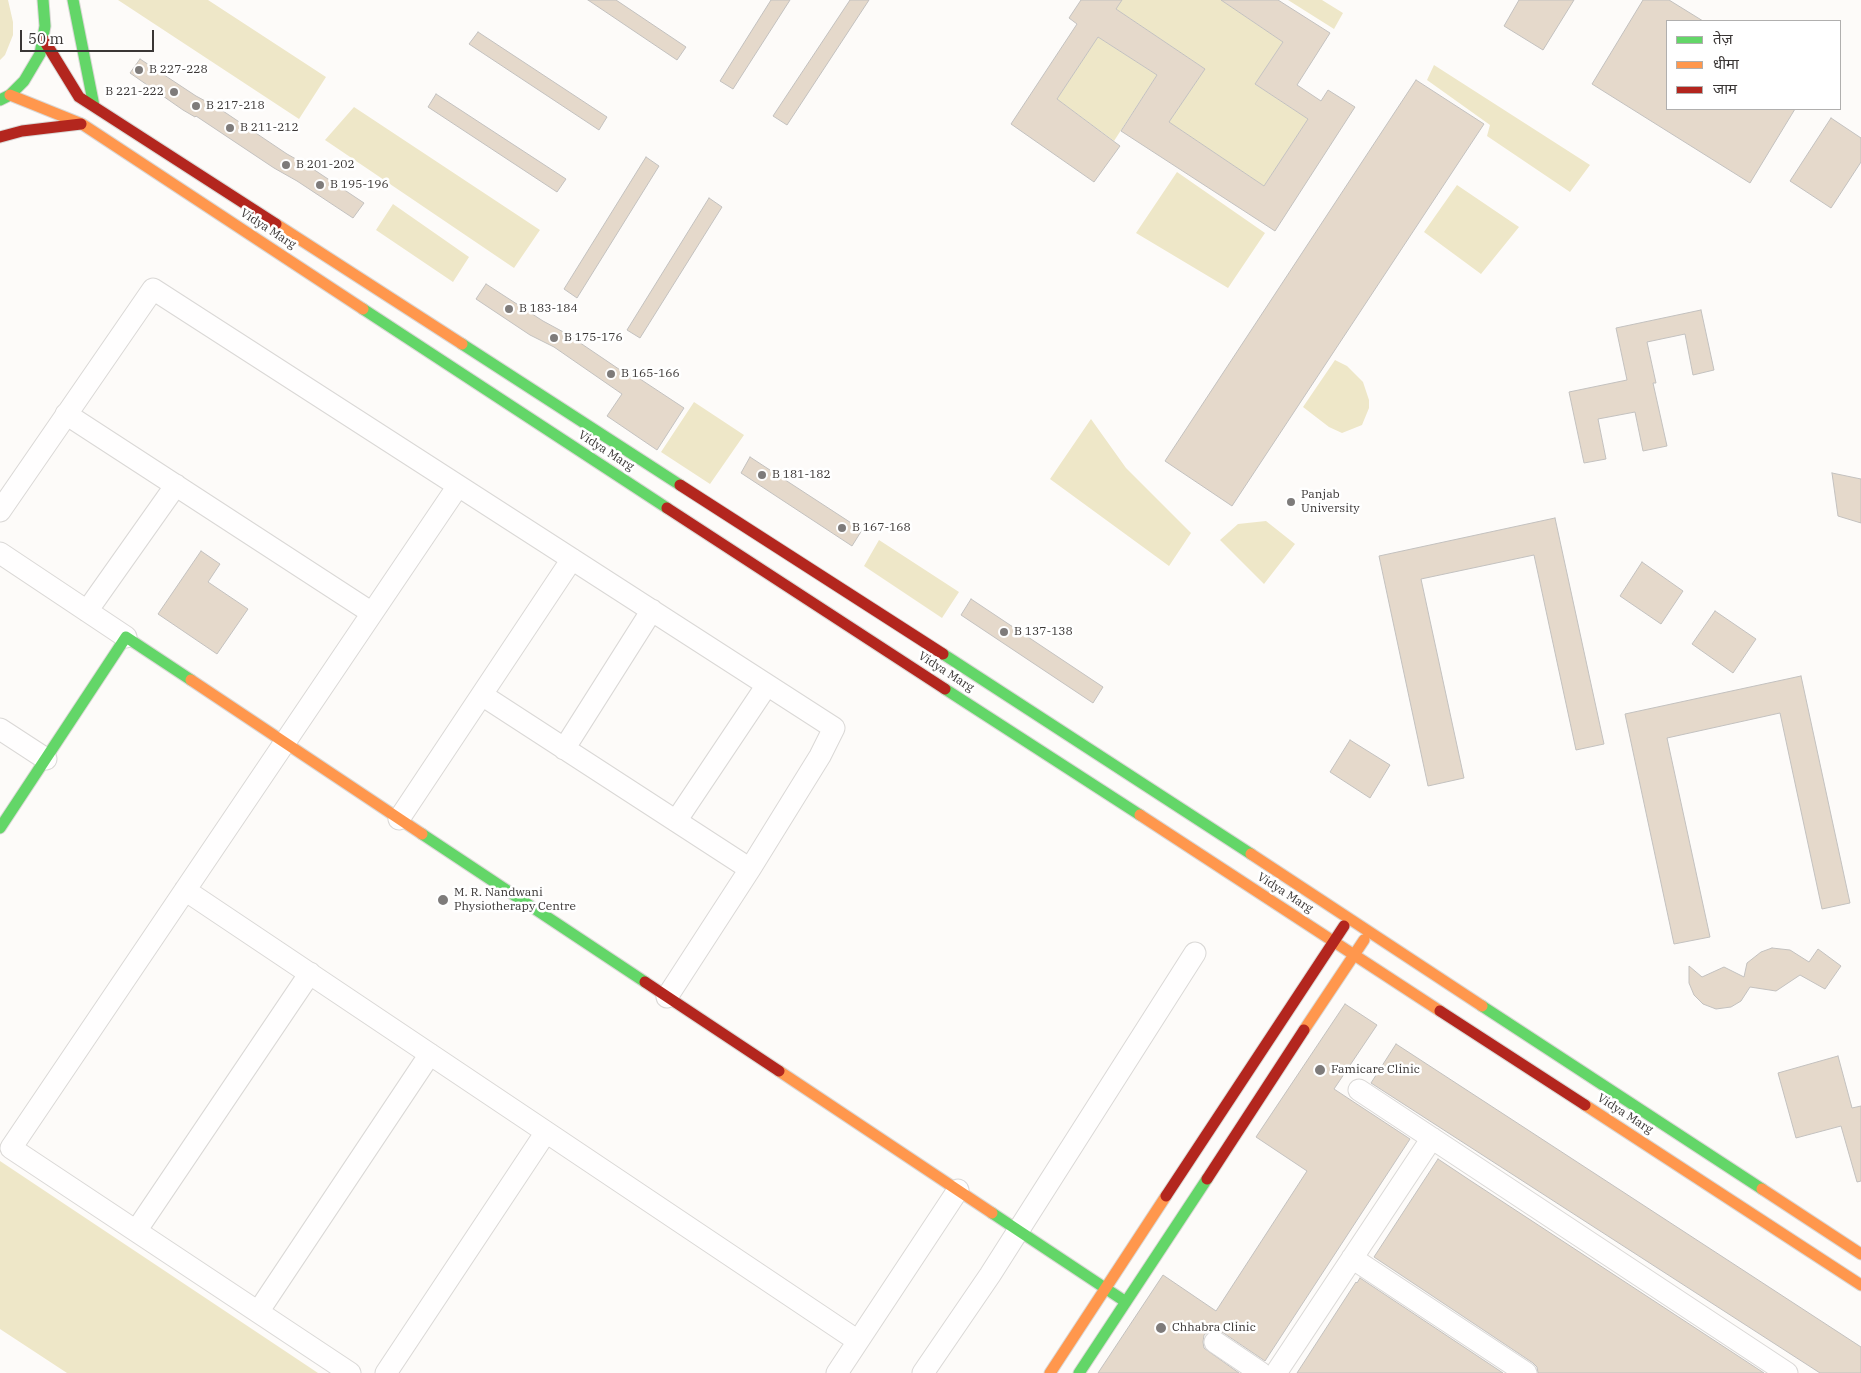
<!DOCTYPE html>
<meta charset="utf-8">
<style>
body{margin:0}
#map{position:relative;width:1861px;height:1373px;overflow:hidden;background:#fdfbf9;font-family:"IBM Plex Serif","Noto Sans Devanagari",serif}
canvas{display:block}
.legend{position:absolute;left:1666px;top:20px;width:175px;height:90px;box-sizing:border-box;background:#fff;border:1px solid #b0afae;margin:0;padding:6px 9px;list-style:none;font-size:15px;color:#3a3635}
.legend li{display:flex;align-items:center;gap:10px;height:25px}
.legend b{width:25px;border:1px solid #b0afae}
.scale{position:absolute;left:20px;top:30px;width:134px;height:22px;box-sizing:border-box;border:2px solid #3a3635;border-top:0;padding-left:6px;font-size:15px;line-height:18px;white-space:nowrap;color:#3a3635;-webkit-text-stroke:4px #fff;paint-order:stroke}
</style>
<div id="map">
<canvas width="1861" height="1373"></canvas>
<ul class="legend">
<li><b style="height:6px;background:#63d668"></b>तेज़</li>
<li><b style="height:6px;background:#ff974d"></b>धीमा</li>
<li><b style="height:6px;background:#b3261e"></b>जाम</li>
</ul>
<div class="scale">50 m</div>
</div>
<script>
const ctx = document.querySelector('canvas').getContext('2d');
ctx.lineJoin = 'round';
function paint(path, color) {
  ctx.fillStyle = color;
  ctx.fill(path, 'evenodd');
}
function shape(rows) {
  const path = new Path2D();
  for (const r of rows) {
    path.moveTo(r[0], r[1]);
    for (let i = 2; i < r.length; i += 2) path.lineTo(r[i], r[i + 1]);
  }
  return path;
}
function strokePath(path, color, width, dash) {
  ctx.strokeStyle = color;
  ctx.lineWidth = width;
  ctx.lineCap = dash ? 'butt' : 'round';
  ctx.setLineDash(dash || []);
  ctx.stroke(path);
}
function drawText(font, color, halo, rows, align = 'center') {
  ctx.font = font + ' "IBM Plex Serif",serif';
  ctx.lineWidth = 5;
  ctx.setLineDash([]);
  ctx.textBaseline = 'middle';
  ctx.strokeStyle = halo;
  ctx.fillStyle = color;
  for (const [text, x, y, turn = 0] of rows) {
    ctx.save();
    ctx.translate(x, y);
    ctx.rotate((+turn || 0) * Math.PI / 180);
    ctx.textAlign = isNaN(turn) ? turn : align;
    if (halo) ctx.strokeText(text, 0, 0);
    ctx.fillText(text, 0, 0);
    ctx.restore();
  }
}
const green = shape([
 [0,0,8,0,13,22,13,35,5,55,0,60],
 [118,0,208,0,326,77,299,119],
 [1122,0,1221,0,1283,42,1255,84,1308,119,1264,186,1169,122,1205,69,1116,9],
 [1288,0,1322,0,1343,13,1334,29],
 [1098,37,1157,75,1114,141,1057,99],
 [1434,65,1590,165,1570,192,1487,136,1490,125,1427,80],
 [354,107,540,230,514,268,325,140],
 [1177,172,1265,233,1228,288,1136,233],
 [1457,185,1519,227,1481,274,1424,232],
 [393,204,469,257,453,282,376,230],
 [1335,360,1347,366,1363,382,1369,400,1369,408,1362,425,1342,433,1329,427,1303,407],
 [694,402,744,435,710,484,661,452],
 [1091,419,1126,468,1191,533,1169,566,1050,479],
 [1266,521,1295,544,1264,584,1220,540,1238,524],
 [879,540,959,592,942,618,864,566],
 [0,1161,318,1373,67,1373,0,1329]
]);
const building = shape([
 [588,0,616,0,686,47,677,60,588,0],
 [771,0,790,0,733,89,720,81,771,0],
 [850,0,869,0,787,125,773,116,850,0],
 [1081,0,1122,0,1116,9,1205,69,1169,122,1264,186,1308,119,1255,84,1283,42,1221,0,1278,0,1330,33,1297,85,1321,101,1328,90,1355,107,1275,231,1121,131,1157,75,1098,37,1057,99,1120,146,1094,182,1011,124,1077,24,1069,18,1081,0],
 [1519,0,1574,0,1543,50,1504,26,1519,0],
 [1643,0,1669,0,1703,21,1667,21,1667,109,1795,109,1750,183,1592,84,1643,0],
 [478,32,607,117,599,130,469,44,478,32],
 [140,59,196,96,220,109,287,154,310,167,364,203,353,218,297,181,274,168,196,116,195,117,183,110,130,73,140,59],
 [1416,80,1484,124,1232,506,1165,461,1416,80],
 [436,94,566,179,557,192,428,107,436,94],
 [1831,118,1861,138,1861,162,1831,208,1790,181,1831,118],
 [646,157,659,166,577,298,564,289,646,157],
 [709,198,722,207,640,338,627,330,709,198],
 [486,284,543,321,567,334,632,378,634,375,684,408,657,450,607,416,622,394,554,347,530,335,476,299,486,284],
 [1701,310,1714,370,1693,375,1685,334,1647,342,1656,383,1653,383,1667,446,1643,451,1635,412,1598,419,1606,459,1584,463,1569,392,1627,380,1616,328,1701,310],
 [750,457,862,530,852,546,741,473,750,457],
 [1832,473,1861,479,1861,523,1838,516,1832,473],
 [1555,518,1604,744,1576,750,1534,555,1421,579,1464,778,1428,786,1379,556,1555,518],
 [201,551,220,564,208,582,248,609,217,654,158,614,201,551],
 [1642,562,1683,591,1661,624,1620,596,1642,562],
 [971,599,1103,687,1093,703,961,615,971,599],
 [1715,611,1756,639,1733,673,1692,644,1715,611],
 [1801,676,1850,903,1822,909,1780,713,1667,738,1710,937,1674,944,1625,714,1801,676],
 [1350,740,1390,765,1370,798,1330,772,1350,740],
 [1772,948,1790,950,1809,962,1818,949,1841,966,1825,989,1800,975,1776,991,1750,987,1741,1001,1731,1007,1716,1009,1703,1004,1694,995,1689,983,1689,966,1702,977,1724,967,1744,977,1747,963,1761,952,1772,948],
 [1345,1004,1377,1025,1334,1089,1410,1139,1265,1361,1222,1332,1215,1330,1209,1331,1204,1335,1203,1342,1204,1348,1239,1373,1098,1373,1163,1275,1216,1311,1307,1171,1256,1137,1345,1004],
 [1396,1044,1861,1347,1861,1373,1820,1373,1371,1083,1396,1044],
 [1838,1056,1852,1108,1861,1106,1861,1181,1857,1182,1841,1126,1796,1138,1778,1073,1838,1056],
 [1438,1159,1471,1181,1764,1373,1538,1373,1537,1367,1533,1363,1374,1257,1438,1159],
 [1360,1278,1503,1373,1297,1373,1356,1282,1357,1283,1360,1278]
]);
const street = shape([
 [66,414,372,613],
 [0,511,153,289,834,728,820,756,750,869,667,997],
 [0,553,126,637],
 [87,611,176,485],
 [482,695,750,869],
 [0,729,46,759],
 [564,749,652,610],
 [399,819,572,559],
 [676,821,767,685],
 [185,890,858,1341],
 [1359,1090,1787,1373],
 [136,1231,310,973],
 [1352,1258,1526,1373],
 [258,1312,430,1054],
 [1215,1342,1261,1373],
 [350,1373,11,1148,458,486],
 [386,1373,546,1132],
 [837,1373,958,1190],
 [923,1373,990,1275,1195,953],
 [1276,1373,1432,1138]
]);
const fast = shape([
 [73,0,94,106],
 [0,100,10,95,24,81,40,54,45,26,43,0],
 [363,309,667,508],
 [462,344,680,485],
 [943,654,1251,854],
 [945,689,1140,815],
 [0,828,126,637,191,680],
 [422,834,645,982],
 [1482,1006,1762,1189],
 [992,1213,1126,1302],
 [1079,1373,1207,1179]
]);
const slow = shape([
 [10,95,82,124,363,309],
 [276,224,462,344],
 [191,680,422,834],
 [1140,815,1440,1011],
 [1251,854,1482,1006],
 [1304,1030,1364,940],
 [779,1071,992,1213],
 [1585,1105,1861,1285],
 [1762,1189,1861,1254],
 [1050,1373,1166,1196]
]);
const jam = shape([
 [44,40,79,97,276,224],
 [0,137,22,131,81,124],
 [680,485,943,654],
 [667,508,945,689],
 [645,982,779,1071],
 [1440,1011,1585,1105],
 [1207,1179,1304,1030],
 [1166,1196,1344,926]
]);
const markers = [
 [139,70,5,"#7e7b7a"],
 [174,92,5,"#7e7b7a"],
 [196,106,5,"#7e7b7a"],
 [230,128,5,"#7e7b7a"],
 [286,165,5,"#7e7b7a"],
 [320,185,5,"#7e7b7a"],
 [509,309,5,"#7e7b7a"],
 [554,338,5,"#7e7b7a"],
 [611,374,5,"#7e7b7a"],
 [762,475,5,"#7e7b7a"],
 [1291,502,5,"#7e7b7a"],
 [842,528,5,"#7e7b7a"],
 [1004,632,5,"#7e7b7a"],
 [443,900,6,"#7e7b7a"],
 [1320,1070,6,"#7e7b7a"],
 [1161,1328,6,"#7e7b7a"]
];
const poiNames = [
 ["B 227-228",149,70],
 ["B 221-222",164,92,"right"],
 ["B 217-218",206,106],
 ["B 211-212",240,128],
 ["B 201-202",296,165],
 ["B 195-196",330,185],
 ["B 183-184",519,309],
 ["B 175-176",564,338],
 ["B 165-166",621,374],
 ["B 181-182",772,475],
 ["Panjab",1301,495],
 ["University",1301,509],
 ["B 167-168",852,528],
 ["B 137-138",1014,632],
 ["M. R. Nandwani",454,893],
 ["Physiotherapy Centre",454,907],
 ["Famicare Clinic",1331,1070],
 ["Chhabra Clinic",1172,1328]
];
const streetNames = [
 ["Vidya Marg",268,229,33],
 ["Vidya Marg",606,451,33],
 ["Vidya Marg",946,672,33],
 ["Vidya Marg",1285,893,33],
 ["Vidya Marg",1625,1114,33]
];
paint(green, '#eee7c8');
paint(building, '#e5d9cb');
strokePath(building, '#c3c1bf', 1);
strokePath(street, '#dad8d6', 23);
strokePath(fast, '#dad8d6', 13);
strokePath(slow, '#dad8d6', 13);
strokePath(jam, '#dad8d6', 13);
strokePath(street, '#fffefe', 21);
strokePath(fast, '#63d668', 11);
strokePath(slow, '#ff974d', 11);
strokePath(jam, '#b3261e', 11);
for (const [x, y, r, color] of markers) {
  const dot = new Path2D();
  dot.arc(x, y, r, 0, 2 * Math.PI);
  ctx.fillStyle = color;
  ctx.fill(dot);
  strokePath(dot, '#fff', 2);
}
drawText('12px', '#3a3635', '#fff', poiNames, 'left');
drawText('12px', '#3a3635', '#fff', streetNames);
</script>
